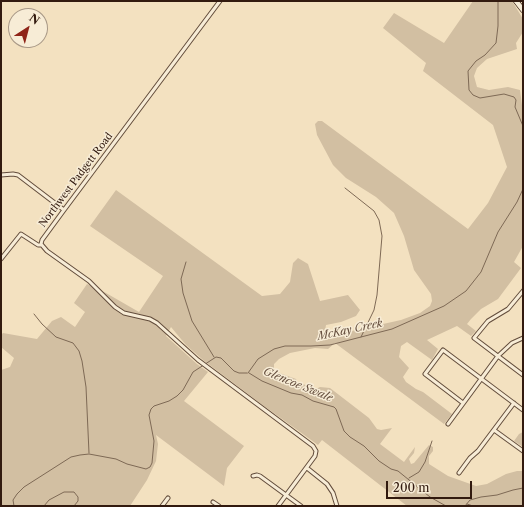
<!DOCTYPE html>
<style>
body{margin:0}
#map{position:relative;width:524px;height:507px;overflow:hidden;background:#f3e1c0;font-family:"Libre Caslon Text",serif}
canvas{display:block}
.frame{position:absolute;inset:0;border:2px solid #321a0f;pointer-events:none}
.north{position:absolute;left:8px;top:8px;width:40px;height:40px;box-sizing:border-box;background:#f7ecd6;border:1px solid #a89886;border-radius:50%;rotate:36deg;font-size:11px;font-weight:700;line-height:16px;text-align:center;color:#321a0f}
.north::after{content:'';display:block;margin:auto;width:14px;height:18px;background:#8f2418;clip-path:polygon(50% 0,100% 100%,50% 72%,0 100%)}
.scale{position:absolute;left:386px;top:481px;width:86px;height:18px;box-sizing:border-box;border:2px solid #321a0f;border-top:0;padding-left:5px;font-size:12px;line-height:14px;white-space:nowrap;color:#321a0f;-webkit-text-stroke:3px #f7ecd6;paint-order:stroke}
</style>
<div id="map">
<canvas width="524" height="507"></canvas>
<div class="frame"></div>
<div class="north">N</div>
<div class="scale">200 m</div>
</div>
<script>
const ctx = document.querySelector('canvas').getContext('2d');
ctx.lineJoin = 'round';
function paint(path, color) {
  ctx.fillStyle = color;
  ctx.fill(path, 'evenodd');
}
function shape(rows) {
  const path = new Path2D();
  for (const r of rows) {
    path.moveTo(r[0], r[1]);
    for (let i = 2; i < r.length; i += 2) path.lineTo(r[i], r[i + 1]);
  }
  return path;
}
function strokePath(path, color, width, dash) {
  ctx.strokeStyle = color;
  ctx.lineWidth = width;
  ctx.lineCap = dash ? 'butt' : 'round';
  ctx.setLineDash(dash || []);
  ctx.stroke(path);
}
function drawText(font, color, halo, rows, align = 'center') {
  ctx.font = font + ' "Libre Caslon Text",serif';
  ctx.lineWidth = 3;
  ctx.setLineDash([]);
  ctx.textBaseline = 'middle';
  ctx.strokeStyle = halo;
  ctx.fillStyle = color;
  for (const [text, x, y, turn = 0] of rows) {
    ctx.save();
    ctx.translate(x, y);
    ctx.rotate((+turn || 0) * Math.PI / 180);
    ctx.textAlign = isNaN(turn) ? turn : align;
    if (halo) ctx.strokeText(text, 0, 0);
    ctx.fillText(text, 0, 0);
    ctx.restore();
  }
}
const green = shape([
 [473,1,512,1,523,19,523,32,516,43,517,49,487,59,477,68,474,76,477,87,489,90,508,87,520,90,523,113,523,246,514,262,521,268,498,299,481,309,471,319,467,324,476,331,471,336,457,326,427,340,438,349,432,360,407,342,401,346,399,357,409,368,403,377,406,382,416,389,423,392,452,414,444,424,335,343,328,349,315,348,290,353,279,359,274,364,274,371,296,379,299,386,303,384,316,389,320,387,330,388,369,418,377,429,381,430,392,428,380,444,404,462,415,447,414,453,409,459,411,464,414,463,429,445,433,447,433,451,429,456,429,464,448,476,476,486,487,484,506,474,517,471,523,471,523,506,407,506,322,440,318,445,264,406,203,360,186,345,171,327,166,336,197,364,208,372,184,401,244,446,227,468,224,486,156,435,158,444,156,461,147,480,130,506,1,506,1,370,10,367,14,358,1,347,1,335,3,333,37,339,52,321,61,317,75,327,85,312,74,303,87,284,106,293,139,312,163,276,90,226,116,190,262,296,280,294,290,282,293,263,298,258,308,264,320,301,348,295,360,310,356,316,341,322,326,325,325,331,329,336,401,320,420,313,430,306,432,301,431,294,414,270,404,236,394,213,376,197,346,178,333,165,317,135,315,124,318,121,322,121,468,229,488,203,507,167,493,125,423,71,426,63,383,28,394,13,444,43],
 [523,432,523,447,514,441,519,434]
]);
const stream = shape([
 [498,1,498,26,496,43,485,55,476,61,468,71,469,90,473,95,480,98,504,94,514,97,516,100,515,107,523,126],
 [345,188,374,211,379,220,382,236,377,295,374,310,361,337],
 [186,262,181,279,183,293,192,321,214,357],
 [34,314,42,324,56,337,73,343,79,351,82,361,86,387,89,453],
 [248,373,258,359,274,349,285,346,311,346,330,345,392,329,444,306,466,291,481,272,498,232,517,202,523,189],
 [249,373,262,381,291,393,302,395,313,401,334,407,336,409,344,431,350,437,364,446,379,461,391,469,398,471,430,497,446,506],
 [409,478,419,472,425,462,432,441],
 [467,504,473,506],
 [14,506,13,500,17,494,24,487,71,457,80,455,89,454,116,459,127,464,146,469,150,467,152,463,154,441,149,415,151,409,154,406,169,401,177,396,183,390,193,372,216,357,221,358,234,371,239,373,247,373],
 [44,506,49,500,64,492,74,492,78,497,78,501,74,506],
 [465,506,470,500,481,497,497,495,513,490,523,488]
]);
const street = shape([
 [220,1,64,210,42,240,41,244,47,251,89,281,115,307,124,313,150,319,157,323,198,360,313,446,316,451,315,456,278,506],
 [1,175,13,174,18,175,64,210],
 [1,259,21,234,38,245,41,245],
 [523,291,508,309,488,321,474,338,523,375],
 [463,403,425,374,443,350,523,410],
 [448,424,498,356,512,343,523,338],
 [494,430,523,451],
 [307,468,327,484,333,493,337,506],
 [459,473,470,458,478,451,514,403],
 [253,476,257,475,260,476,301,506],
 [213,502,219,506],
 [162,506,168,498]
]);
const secondary = shape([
 [516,1,523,10]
]);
const streetNames = [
 ["Northwest Padgett Road",76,180,-53]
];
const waterNames = [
 ["McKay Creek",350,330,-12],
 ["Glencoe Swale",298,385,22]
];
paint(green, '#d2bfa2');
strokePath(stream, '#7e6955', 1);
strokePath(street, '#624c3b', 5);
strokePath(secondary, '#321a0f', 6);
strokePath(street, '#f7ecd6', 3);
strokePath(secondary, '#f7ecd6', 4.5);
drawText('10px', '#321a0f', '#f7ecd6', streetNames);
drawText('italic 11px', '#654e3e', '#f7ecd6', waterNames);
</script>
